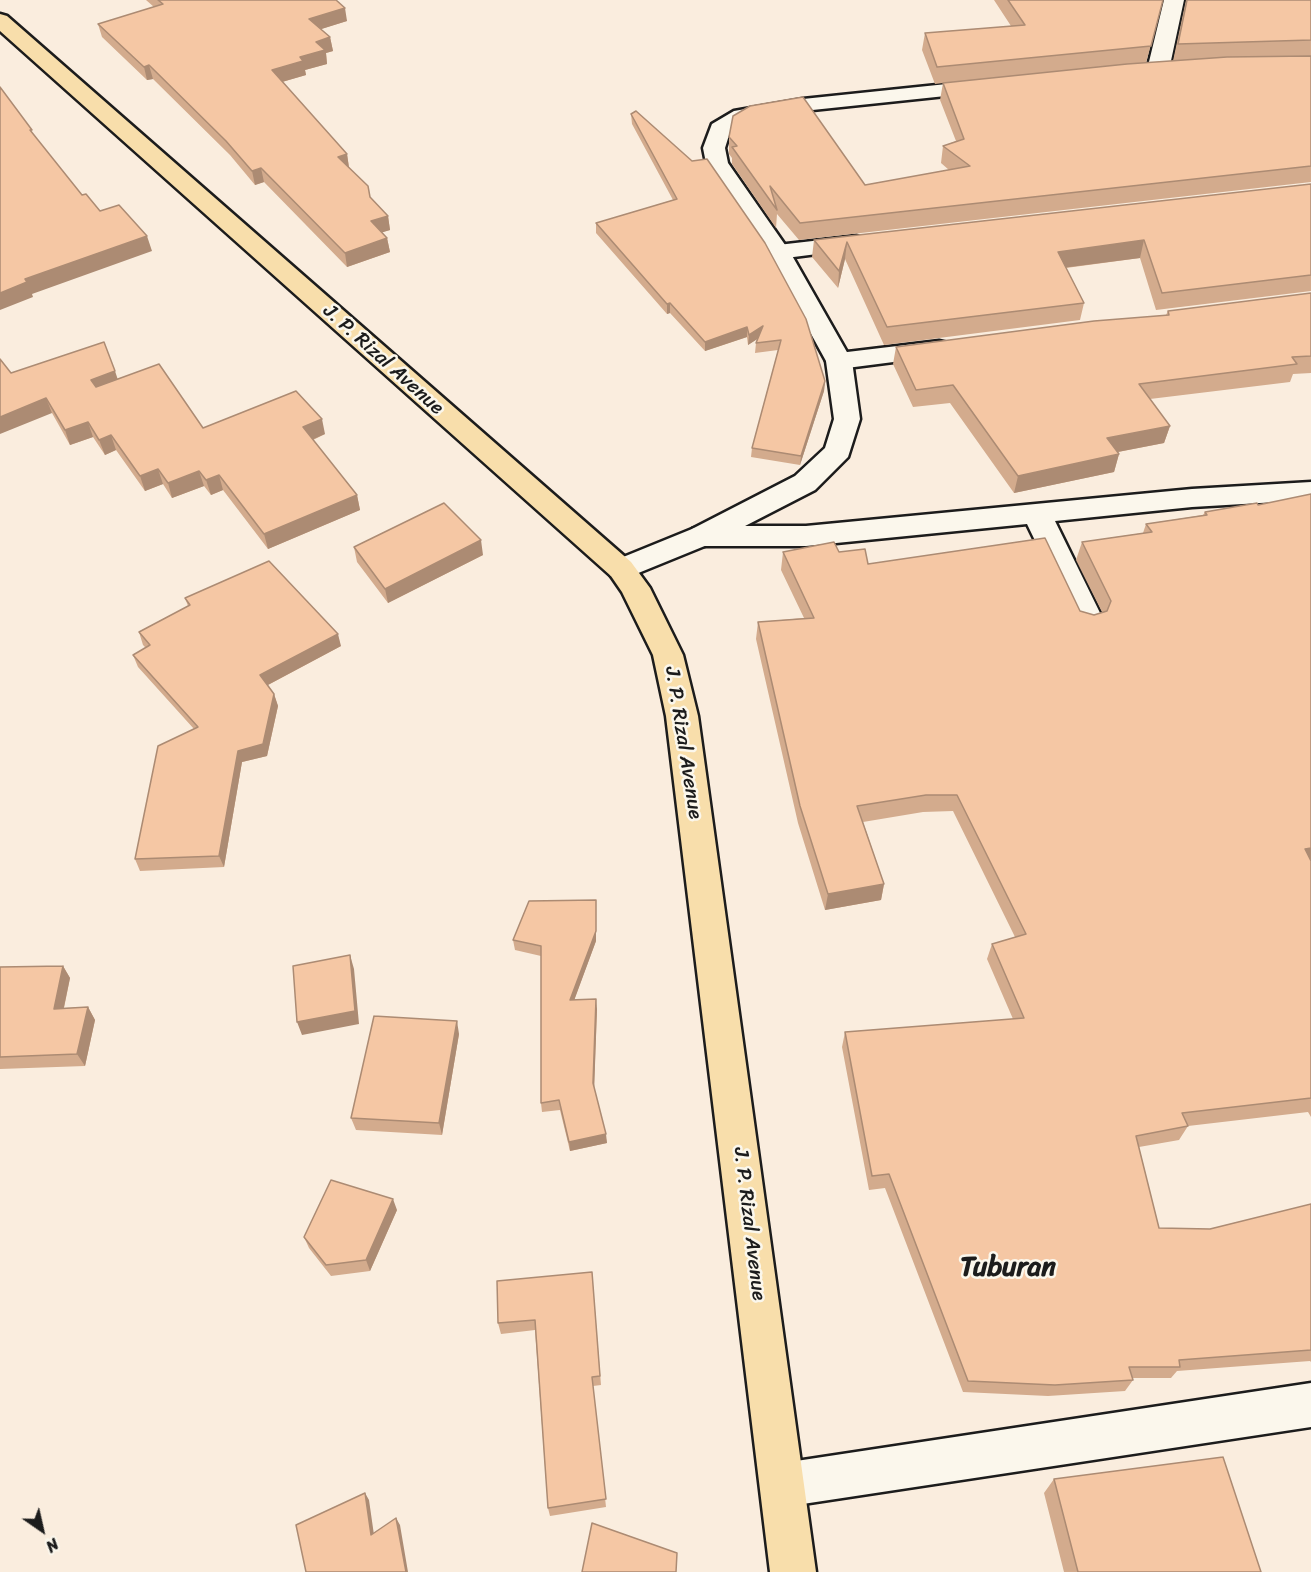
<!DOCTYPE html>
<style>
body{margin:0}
#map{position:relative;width:1311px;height:1572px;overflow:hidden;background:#faedde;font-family:Sriracha,sans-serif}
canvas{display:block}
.north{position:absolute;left:12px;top:1500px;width:60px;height:60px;-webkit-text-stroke:4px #fbf7ec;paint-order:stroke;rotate:146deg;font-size:16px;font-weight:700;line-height:24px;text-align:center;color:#1c1c1c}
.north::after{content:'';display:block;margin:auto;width:21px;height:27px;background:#1c1c1c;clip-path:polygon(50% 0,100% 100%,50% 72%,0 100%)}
</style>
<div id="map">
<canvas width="1311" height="1572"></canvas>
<div class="north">N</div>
</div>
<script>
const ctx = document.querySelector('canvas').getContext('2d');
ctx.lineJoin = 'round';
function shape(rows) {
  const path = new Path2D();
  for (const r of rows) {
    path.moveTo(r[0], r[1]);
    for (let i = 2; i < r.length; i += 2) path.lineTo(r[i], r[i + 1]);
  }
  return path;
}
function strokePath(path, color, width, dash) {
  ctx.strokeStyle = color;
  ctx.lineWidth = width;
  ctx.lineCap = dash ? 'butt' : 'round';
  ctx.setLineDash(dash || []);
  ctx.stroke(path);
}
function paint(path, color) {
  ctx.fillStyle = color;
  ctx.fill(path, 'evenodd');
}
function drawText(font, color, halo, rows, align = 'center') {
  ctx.font = font + ' Sriracha,sans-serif';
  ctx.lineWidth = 5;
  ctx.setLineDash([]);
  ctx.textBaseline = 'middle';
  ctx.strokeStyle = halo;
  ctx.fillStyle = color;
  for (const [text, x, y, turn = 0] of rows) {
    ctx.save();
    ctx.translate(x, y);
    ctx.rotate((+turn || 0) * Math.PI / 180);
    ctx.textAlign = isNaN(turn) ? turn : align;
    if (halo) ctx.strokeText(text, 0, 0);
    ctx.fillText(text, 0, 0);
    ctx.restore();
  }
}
const street = shape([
 [1164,0,1184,0,1169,70,1165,74,1158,76,1151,74,1147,70,1164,0],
 [856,236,864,238,868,243,864,248,778,259,769,257,766,252,769,247,778,245,856,236],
 [939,341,948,343,952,349,948,355,839,369,830,367,826,361,830,355,839,353,939,341],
 [1311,482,1311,500,1192,507,1055,521,1103,619,1099,627,1088,630,1077,627,1073,619,1027,524,806,546,702,546,692,543,688,536,692,529,702,526,806,526,1192,489,1311,482],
 [1311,1383,1311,1427,783,1507,767,1501,761,1485,767,1469,783,1463,1311,1383]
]);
const secondary = shape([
 [985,80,993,81,996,86,993,91,803,111,748,121,730,132,725,148,728,163,790,252,852,361,860,419,848,457,815,490,712,543,631,576,621,579,611,576,606,569,611,562,692,529,795,476,825,448,834,419,826,361,766,252,706,163,703,148,712,124,734,111,803,99,985,80]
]);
const primary = shape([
 [0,14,7,16,631,562,650,588,683,655,698,716,816,1572,770,1572,666,716,653,655,622,592,611,576,0,31,0,14]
]);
const wall = shape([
 [146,0,336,0,347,21,321,29,330,37,333,51,326,53,327,64,305,70,306,75,282,82,347,154,349,167,370,197,388,216,390,230,382,232,387,238,390,252,347,267,264,182,255,185,230,155,153,79,147,80,102,37,98,24,154,7],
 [994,0,1163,0,1146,63,1173,61,1186,0,1311,0,1311,182,799,240,777,214,776,228,732,164,732,158,729,154,729,137,865,185,949,170,941,163,943,146,956,141,940,100,943,83,935,84,922,50,925,33,1011,26],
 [631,114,825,381,824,391,800,465,751,457,752,448,778,350,755,353,756,343,757,339,748,345,747,337,705,351,670,313,667,314,596,233,596,223,673,200,632,124],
 [1311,184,1311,291,1156,310,1140,258,1066,268,1084,303,1080,320,884,345,845,259,838,288,812,257,814,240],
 [1311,293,1311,373,1293,374,1290,382,1150,399,1170,426,1164,443,1118,452,1119,454,1114,472,1014,493,950,403,913,407,893,364,896,347,1166,315,1168,311],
 [11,373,117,379,203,428,325,434,313,440,357,495,360,510,268,549,223,490,211,495,204,486,172,498,163,484,145,491,116,450,105,455,93,437,70,445,52,413],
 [1311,494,1311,1117,1308,1112,1188,1126,1179,1140,1139,1147,1159,1228,1210,1229,1311,1204,1311,1362,1310,1361,1177,1371,1171,1378,1133,1378,1133,1380,1125,1391,1048,1396,963,1392,885,1188,869,1190,842,1047,845,1032,1013,1019,987,959,992,944,1015,937,953,811,923,812,863,822,884,884,881,900,825,910,798,823,756,639,758,622,804,618,781,570,783,552,839,552,868,564,1080,611,1094,615,1102,612,1076,560,1082,542,1143,533,1146,524,1203,515,1205,512,1258,505],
 [354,547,483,555,388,603,357,562],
 [185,598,341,646,268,685,274,694,278,706,267,756,242,762,224,867,140,871,135,859,194,729,138,667,133,655,146,648,143,645,139,632,188,606],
 [596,900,596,941,574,1000,597,1009,594,1087,607,1143,570,1151,560,1110,542,1112,541,1103,541,956,515,950,513,940],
 [63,966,70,978,64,1008,88,1007,95,1020,85,1066,0,1069,0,967],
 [459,1034,442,1135,356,1130,351,1118],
 [397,1210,370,1271,331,1276,309,1248,304,1237],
 [592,1272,601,1385,593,1386,606,1507,550,1516,548,1508,535,1330,501,1334,498,1323],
 [1054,1479,1261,1572,1064,1572,1044,1493]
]);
const shadedWall = shape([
 [345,8,347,21,312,32,309,19],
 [330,37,333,51,326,53,327,64,305,70,306,75,275,84,272,70,300,57,316,42],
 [149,65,153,79,147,80,144,67],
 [347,154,349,168,338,157],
 [261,168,264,182,255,185,252,171],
 [388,216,390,230,374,235,371,221],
 [147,236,152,251,32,294,33,297,0,310,0,293,25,279],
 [387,238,390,252,347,267,345,253],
 [1144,240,1140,258,1054,269,1058,252],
 [847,242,845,259,838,288,839,271],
 [670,303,670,313,667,314,667,304],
 [763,326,762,336,748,345,749,335],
 [747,327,747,337,705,351,705,342],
 [115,371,120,386,96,395,91,380],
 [825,381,824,391,800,465,801,456],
 [46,398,52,413,0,434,0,417],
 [322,419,325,434,307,442,303,427],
 [88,422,93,437,70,445,65,430],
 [1170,426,1164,443,1102,455,1107,438],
 [111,435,116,450,105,455,99,440],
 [1119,454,1114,472,1014,493,1018,476],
 [158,469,163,484,145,491,140,476],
 [199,471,204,486,172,498,168,483],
 [219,475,223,490,211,495,206,480],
 [357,495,360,510,268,549,264,534],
 [481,540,483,555,388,603,385,589],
 [338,634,341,646,264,687,260,675],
 [274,694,278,706,267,756,242,762,224,867,219,856,238,751],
 [1311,848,1311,862,1305,849],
 [884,884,881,900,825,910,828,894],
 [596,900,596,941,571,1009,570,1000],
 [350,955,354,969,359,1024,302,1035,297,1022],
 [63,966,70,978,61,1021,54,1009],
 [596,999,597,1009,594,1093,593,1083],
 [88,1007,95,1020,85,1066,77,1054],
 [457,1021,459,1034,442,1135,439,1123],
 [606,1134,607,1143,570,1151,569,1142],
 [393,1199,397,1210,370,1271,366,1260],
 [365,1493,369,1500,375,1542,371,1535],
 [396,1518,400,1525,408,1572,406,1572]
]);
const building = shape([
 [158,0,336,0,345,8,309,19,330,37,316,42,325,50,300,57,303,61,272,70,347,154,338,157,368,186,370,197,388,216,371,221,387,238,345,253,261,168,252,171,226,141,149,65,144,67,98,24,163,4,158,0],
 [1008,0,1163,0,1151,46,937,67,925,33,1025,25,1008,0],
 [1187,0,1311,0,1311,40,1178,44,1187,0],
 [1311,56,1311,166,800,223,770,186,777,210,732,147,737,146,729,137,733,116,750,106,803,97,865,185,970,166,943,146,964,139,943,83,1127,64,1227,57,1311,56],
 [0,87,32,130,30,130,82,195,86,194,100,211,119,205,147,236,25,279,27,282,0,293,0,87],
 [636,111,692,161,707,159,765,243,806,319,825,381,801,456,752,448,781,340,756,343,763,326,749,335,747,327,705,342,670,303,667,304,596,223,677,199,631,114,636,111],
 [1311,184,1311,275,1162,293,1144,240,1058,252,1084,303,887,327,847,242,839,271,814,240,1311,184],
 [1311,293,1311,356,1292,357,1297,364,1139,384,1170,426,1107,438,1119,454,1018,476,953,385,916,390,896,347,1094,321,1169,315,1168,311,1311,293],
 [104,342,115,371,91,380,96,387,159,364,203,428,296,391,322,419,303,427,357,495,264,534,219,475,206,480,199,471,168,483,158,469,140,476,111,435,99,440,88,422,65,430,46,398,0,417,0,359,11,373,104,342],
 [1311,494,1311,848,1305,849,1311,861,1311,1098,1182,1113,1188,1126,1136,1136,1159,1228,1210,1229,1311,1204,1311,1350,1179,1360,1180,1367,1129,1367,1133,1380,1055,1385,968,1381,889,1174,872,1176,845,1032,1024,1018,992,944,1026,934,957,795,926,795,857,806,884,884,828,894,800,806,758,622,814,618,783,552,834,542,839,552,865,549,868,564,1045,538,1080,611,1094,615,1107,611,1111,601,1082,542,1152,532,1146,524,1207,515,1205,512,1257,503,1258,505,1311,494],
 [444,503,481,540,385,589,354,547,444,503],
 [269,561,338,634,260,675,274,694,263,744,238,751,219,856,135,859,158,746,198,727,133,655,150,645,139,632,190,605,185,598,269,561],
 [596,900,596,931,570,1000,596,999,593,1083,606,1134,569,1142,559,1100,541,1103,541,946,513,940,529,901,596,900],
 [350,955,355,1011,297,1022,293,966,350,955],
 [63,966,54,1009,88,1007,77,1054,0,1057,0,967,63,966],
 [374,1016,457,1021,439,1123,351,1118,374,1016],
 [331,1180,393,1199,366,1260,326,1265,304,1237,331,1180],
 [592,1272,600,1376,592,1377,606,1499,548,1508,535,1320,498,1323,497,1281,592,1272],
 [1223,1457,1261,1572,1078,1572,1054,1479,1223,1457],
 [365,1493,371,1535,396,1518,406,1572,306,1572,296,1525,365,1493],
 [592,1523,677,1553,676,1572,582,1572,592,1523]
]);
const streetNames = [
 ["J. P. Rizal Avenue",383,360,42],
 ["J. P. Rizal Avenue",683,743,81],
 ["J. P. Rizal Avenue",749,1224,83]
];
const nearQuarternames = [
 ["Tuburan",1008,1268]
];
strokePath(street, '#1c1c1c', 5);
strokePath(secondary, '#1c1c1c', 5);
strokePath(primary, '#1c1c1c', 5);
paint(street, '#fbf7ec');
paint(secondary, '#fbf7ec');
paint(primary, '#f8deab');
paint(wall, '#d3ab8d');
paint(shadedWall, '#ac8b73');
paint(building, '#f5c7a4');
strokePath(building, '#ac8b73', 1.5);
drawText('20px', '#1c1c1c', '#fbf7ec', streetNames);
drawText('bold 27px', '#1c1c1c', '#fbf7ec', nearQuarternames);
</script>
